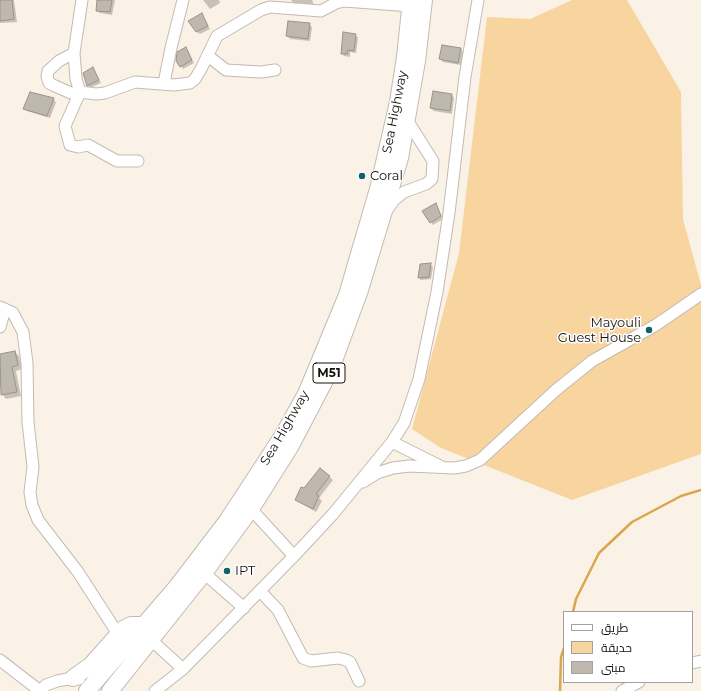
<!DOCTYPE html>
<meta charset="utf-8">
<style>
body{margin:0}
#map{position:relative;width:701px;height:691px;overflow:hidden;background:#faf2e7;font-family:Montserrat,Cairo,sans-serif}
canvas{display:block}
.legend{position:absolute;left:563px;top:611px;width:130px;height:72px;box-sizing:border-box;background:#fff;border:1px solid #a2a19f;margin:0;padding:5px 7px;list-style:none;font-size:12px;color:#16130f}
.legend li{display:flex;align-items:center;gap:8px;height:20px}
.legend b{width:20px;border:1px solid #a2a19f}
</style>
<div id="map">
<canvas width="701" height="691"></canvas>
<ul class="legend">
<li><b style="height:5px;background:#fff"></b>طريق</li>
<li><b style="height:11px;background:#f8d59f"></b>حديقة</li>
<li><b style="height:11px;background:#bfb8ae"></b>مبنى</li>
</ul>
</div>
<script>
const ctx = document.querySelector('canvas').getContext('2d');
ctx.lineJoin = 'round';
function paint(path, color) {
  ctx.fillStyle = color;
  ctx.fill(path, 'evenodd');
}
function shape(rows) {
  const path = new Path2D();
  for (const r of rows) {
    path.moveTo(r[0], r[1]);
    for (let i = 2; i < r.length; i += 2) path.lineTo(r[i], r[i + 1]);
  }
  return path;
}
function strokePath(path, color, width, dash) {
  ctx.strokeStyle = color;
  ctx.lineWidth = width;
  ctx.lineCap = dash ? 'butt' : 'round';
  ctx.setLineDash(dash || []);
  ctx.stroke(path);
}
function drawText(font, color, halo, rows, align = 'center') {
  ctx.font = font + ' Montserrat,sans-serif';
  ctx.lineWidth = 3;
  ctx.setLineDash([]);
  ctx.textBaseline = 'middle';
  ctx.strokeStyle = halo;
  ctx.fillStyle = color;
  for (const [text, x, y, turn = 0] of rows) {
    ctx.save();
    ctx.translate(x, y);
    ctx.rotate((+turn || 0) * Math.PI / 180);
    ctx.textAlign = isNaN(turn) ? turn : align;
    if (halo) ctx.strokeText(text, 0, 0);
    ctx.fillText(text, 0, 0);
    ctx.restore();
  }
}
const green = shape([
 [572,0,627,0,681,92,683,219,701,285,701,454,572,500,441,448,412,429,459,253,487,17,530,19]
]);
const shadow = shape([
 [0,0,14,0,17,22,0,23],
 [98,0,115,0,112,15,100,13,97,11],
 [203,0,219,0,220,3,210,9],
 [291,0,312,0,314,5,294,4],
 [202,14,210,29,200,34,197,32],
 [309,24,312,27,310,41,290,39,287,36],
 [355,35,358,38,356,53,350,52,350,57,344,56,342,53],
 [186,49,194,63,183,69,181,66],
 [461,49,463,52,461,65,443,62,440,59],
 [93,68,101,83,90,88,88,85],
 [452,95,454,98,452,114,434,111,431,108],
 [53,99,56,102,50,118,27,111,25,109],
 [436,204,443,219,433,225,431,222],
 [430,264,433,267,431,279,421,280,419,278],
 [15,352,19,356,22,369,16,371,21,396,6,399,2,394,0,386,0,378,2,377,0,355],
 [320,469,333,480,319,498,322,501,316,512,296,500]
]);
const stream = shape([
 [573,612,576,599,599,553,632,522,681,496,701,490],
 [560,691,561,657,564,648]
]);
const building = shape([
 [0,0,12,0,14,19,0,21,0,0],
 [97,0,112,0,110,12,96,11,97,0],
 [202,13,208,26,196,32,188,21,202,13],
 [288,21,310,23,308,39,286,36,288,21],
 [343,32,356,34,354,51,348,50,347,54,341,54,343,32],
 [442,45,461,48,458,63,439,59,442,45],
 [186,47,192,60,180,67,176,61,177,52,186,47],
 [93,67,99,80,87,86,83,73,93,67],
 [433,91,452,94,450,111,430,108,433,91],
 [30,92,54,98,47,116,23,109,30,92],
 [436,203,441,216,430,223,422,211,436,203],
 [431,263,429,277,418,278,420,264,431,263],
 [15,351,18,365,12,367,17,392,1,395,0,354,15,351],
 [320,468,330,476,316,494,319,496,313,509,295,500,301,487,304,488,320,468]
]);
const minor = shape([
 [82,0,74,53,76,79,80,92,96,94,105,93,135,82,174,85,190,83,195,79,201,69,217,36,261,10,270,7,321,11,336,3,344,1,411,6],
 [74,53,59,61,48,71,47,76,49,83,55,86,71,93,80,92,65,126,70,145,78,147,88,145,117,161,138,161],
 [208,56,226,70,261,72,275,70],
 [164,83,171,48,183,0],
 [387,210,394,200,404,192,426,184,432,179,433,161,407,120],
 [0,307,13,313,23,332,27,363,28,422,33,467,30,492,32,505,38,520,78,572,118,634],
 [0,327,5,309],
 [392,442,440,466],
 [363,482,377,473,393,468,409,466,454,468,466,466,480,460,556,390,592,361,656,325,701,294],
 [251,509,294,556],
 [204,573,244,608],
 [260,591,278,610,303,658,311,661,338,658,346,660,350,662,359,681],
 [150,639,183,669],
 [0,660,40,691],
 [692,663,701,661],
 [40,691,46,685,57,681,73,678,79,679],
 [155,691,183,669,294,556,333,514,392,442,404,423,419,379,437,292,449,213,465,77,478,0],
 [622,691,639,682]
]);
const highway = shape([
 [73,678,91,665,123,629,131,625,144,625],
 [87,691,175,589,227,521,282,437,306,394,347,295,378,189,398,102,405,57,411,0],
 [110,691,204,573,251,509,290,447,331,369,360,290,400,158,417,61,424,0]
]);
const markers = [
 [362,176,4,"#136268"],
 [649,330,4,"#136268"],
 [227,571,4,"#136268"]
];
const shields = [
 [329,373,32]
];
const shieldNames = [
 ["M51",329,373]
];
const streetNames = [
 ["Sea Highway",395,112,-79],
 ["Sea Highway",285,428,-60]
];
const poiNames = [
 ["Coral",370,176],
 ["Mayouli",641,323,"right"],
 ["Guest House",641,338,"right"],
 ["IPT",235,571]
];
paint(green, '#f8d59f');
paint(shadow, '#0003');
strokePath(stream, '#dba64b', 2.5);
paint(building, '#bfb8ae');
strokePath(building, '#9a9389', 1);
strokePath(minor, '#c2bbb1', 13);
strokePath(highway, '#c2bbb1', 18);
strokePath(minor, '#fff', 11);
strokePath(highway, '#fff', 16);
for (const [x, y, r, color] of markers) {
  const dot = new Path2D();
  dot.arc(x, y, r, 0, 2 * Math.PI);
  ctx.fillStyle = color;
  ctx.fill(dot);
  strokePath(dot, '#fff', 1.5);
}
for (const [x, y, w] of shields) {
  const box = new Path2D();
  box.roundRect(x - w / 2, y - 10, w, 20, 3);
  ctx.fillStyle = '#fff';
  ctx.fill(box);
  strokePath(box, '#16130f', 1);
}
drawText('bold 12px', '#16130f', null, shieldNames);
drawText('13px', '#16130f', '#fff', streetNames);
drawText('13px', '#16130f', '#fff', poiNames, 'left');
</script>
